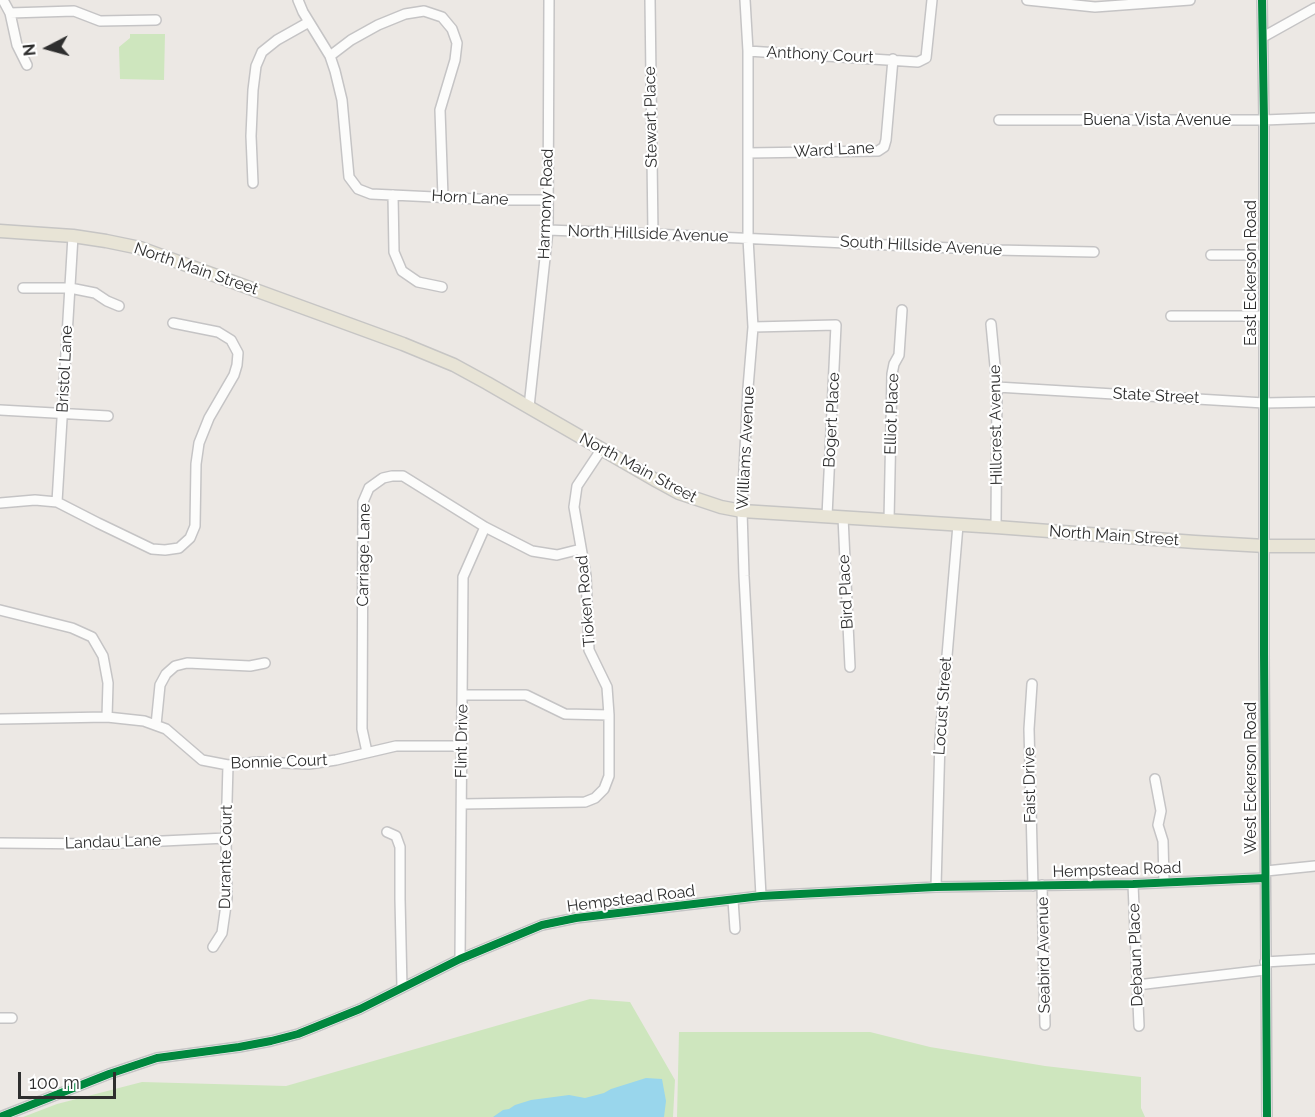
<!DOCTYPE html>
<style>
body{margin:0}
#map{position:relative;width:1315px;height:1117px;overflow:hidden;background:#ece8e4;font-family:Raleway,sans-serif}
canvas{display:block}
.north{position:absolute;left:18px;top:18px;width:60px;height:60px;-webkit-text-stroke:4px #fff;paint-order:stroke;rotate:264deg;font-size:16px;font-weight:700;line-height:24px;text-align:center;color:#2e2e2e}
.north::after{content:'';display:block;margin:auto;width:21px;height:27px;background:#2e2e2e;clip-path:polygon(50% 0,100% 100%,50% 72%,0 100%)}
.scale{position:absolute;left:18px;top:1072px;width:98px;height:27px;box-sizing:border-box;border:3px solid #2e2e2e;border-top:0;padding-left:8px;font-size:18px;line-height:21px;white-space:nowrap;color:#2e2e2e;-webkit-text-stroke:4px #fff;paint-order:stroke}
</style>
<div id="map">
<canvas width="1315" height="1117"></canvas>
<div class="north">N</div>
<div class="scale">100 m</div>
</div>
<script>
const ctx = document.querySelector('canvas').getContext('2d');
ctx.lineJoin = 'round';
function paint(path, color) {
  ctx.fillStyle = color;
  ctx.fill(path, 'evenodd');
}
function shape(rows) {
  const path = new Path2D();
  for (const r of rows) {
    path.moveTo(r[0], r[1]);
    for (let i = 2; i < r.length; i += 2) path.lineTo(r[i], r[i + 1]);
  }
  return path;
}
function strokePath(path, color, width, dash) {
  ctx.strokeStyle = color;
  ctx.lineWidth = width;
  ctx.lineCap = dash ? 'butt' : 'round';
  ctx.setLineDash(dash || []);
  ctx.stroke(path);
}
function drawText(font, color, halo, rows, align = 'center') {
  ctx.font = font + ' Raleway,sans-serif';
  ctx.lineWidth = 4.5;
  ctx.setLineDash([]);
  ctx.textBaseline = 'middle';
  ctx.strokeStyle = halo;
  ctx.fillStyle = color;
  for (const [text, x, y, turn = 0] of rows) {
    ctx.save();
    ctx.translate(x, y);
    ctx.rotate((+turn || 0) * Math.PI / 180);
    ctx.textAlign = isNaN(turn) ? turn : align;
    if (halo) ctx.strokeText(text, 0, 0);
    ctx.fillText(text, 0, 0);
    ctx.restore();
  }
}
const green = shape([
 [130,34,165,34,164,80,120,79,119,47,130,38],
 [590,999,630,1002,675,1080,673,1117,23,1117,57,1104,142,1082,286,1086],
 [679,1032,870,1032,930,1047,1045,1066,1141,1077,1141,1108,1145,1117,677,1117]
]);
const water = shape([
 [646,1078,662,1079,666,1101,664,1117,493,1117,503,1110,509,1109,515,1105,531,1100,569,1095,585,1098,604,1093,611,1089]
]);
const minor = shape([
 [3,0,10,13,17,45,27,65],
 [298,0,303,12,330,56,335,71,342,100,349,177,358,189,371,194,498,200,547,200],
 [650,0,653,234],
 [745,0,748,51,748,238,753,327,748,388,742,511,744,576,761,896],
 [1027,0,1095,7,1190,0],
 [1262,0,1264,120,1264,654,1267,1117],
 [10,13,74,11,100,21,156,20],
 [1263,37,1315,8],
 [748,51,918,62,926,58,932,0],
 [330,56,351,40,378,25,405,14,424,11,442,17,452,29,457,43,455,60,440,110,443,197],
 [999,120,1264,120,1315,118],
 [748,153,878,151,884,147,886,140,893,59],
 [253,183,251,136,253,90,256,66,262,52,277,40,309,22],
 [393,195,394,252,402,271,418,282,442,287],
 [548,230,653,234,995,250,1094,252],
 [1211,255,1264,255],
 [23,288,70,288,95,293,107,301,119,306],
 [1171,316,1264,316],
 [991,324,997,387,996,527],
 [753,327,836,325,827,516],
 [997,387,1264,403,1315,402],
 [529,407,548,230,549,0],
 [0,410,108,416],
 [57,502,73,236],
 [0,503,35,500,57,502,98,523,152,549,165,550,179,548,190,538,195,526,196,464,199,443,209,418,234,375,237,365,238,353,231,340,218,332,173,323],
 [843,517,850,667],
 [889,520,892,374,894,364,899,355,902,310],
 [0,610,72,628,92,637,103,656,108,683,107,717],
 [1032,684,1029,729,1033,886],
 [463,695,526,695,565,714,609,715],
 [0,719,107,717,144,721,166,729,202,760,228,765,258,762,309,764,336,760,396,746,462,746],
 [156,725,160,685,166,674,175,666,187,663,250,666,265,663],
 [367,752,362,729,363,502,369,488,383,478,392,476,403,476,485,527,532,551,557,555,581,549],
 [1155,779,1161,811,1158,825,1163,841,1164,882],
 [462,804,585,802,595,798,604,789,609,776,609,715,607,687,589,650,586,576,574,507,577,486,601,450],
 [387,832,396,836,400,847,400,899,402,988],
 [0,843,100,844,226,838],
 [1266,871,1315,866],
 [1133,884,1139,1026],
 [1042,885,1045,1025],
 [936,887,940,739,958,525],
 [733,900,735,929],
 [213,947,222,933,227,898,226,838,228,765],
 [460,959,463,577,485,527],
 [1265,962,1315,959],
 [1137,985,1265,970],
 [0,1018,12,1018],
 [0,1117,109,1074,157,1058,239,1047,271,1041,298,1034,360,1009,460,959,542,925,576,918,761,896,936,887,1133,884,1265,878]
]);
const major = shape([
 [0,231,73,236,106,241,140,248,403,344,454,365,487,383,657,481,679,493,721,507,742,511,996,527,1195,542,1265,546,1315,546]
]);
const cycleway = shape([
 [1262,0,1264,120,1264,654,1267,1117],
 [0,1117,109,1074,157,1058,239,1047,271,1041,298,1034,360,1009,460,959,542,925,576,918,761,896,936,887,1133,884,1265,878]
]);
const streetNames = [
 ["Anthony Court",820,55,3],
 ["Stewart Place",651,117,-91],
 ["Buena Vista Avenue",1157,120],
 ["Ward Lane",834,150,-3],
 ["Horn Lane",470,198,3],
 ["Harmony Road",546,204,-88],
 ["North Hillside Avenue",648,234,2],
 ["South Hillside Avenue",921,246,3],
 ["North Main Street",196,269,19],
 ["East Eckerson Road",1251,273,-90],
 ["Bristol Lane",65,369,-87],
 ["State Street",1156,396,3],
 ["Elliot Place",892,414,-88],
 ["Bogert Place",832,420,-87],
 ["Hillcrest Avenue",996,425,-91],
 ["Williams Avenue",746,448,-87],
 ["North Main Street",638,468,28],
 ["North Main Street",1114,536,4],
 ["Carriage Lane",364,555,-89],
 ["Bird Place",846,592,-93],
 ["Tioken Road",586,601,-95],
 ["Locust Street",943,706,-86],
 ["Flint Drive",462,741,-89],
 ["Bonnie Court",279,762,-2],
 ["West Eckerson Road",1251,778,-90],
 ["Faist Drive",1030,785,-91],
 ["Landau Lane",113,842,-2],
 ["Durante Court",226,857,-89],
 ["Hempstead Road",1117,870,-2],
 ["Hempstead Road",631,899,-7],
 ["Seabird Avenue",1044,955,-91],
 ["Debaun Place",1136,955,-92]
];
paint(green, '#cee6be');
paint(water, '#99d6ec');
strokePath(minor, '#c5c4c5', 12);
strokePath(major, '#c6c5c4', 15);
strokePath(minor, '#fcfcfb', 9);
strokePath(major, '#e8e4d6', 12);
strokePath(cycleway, '#00873e', 8);
drawText('16px', '#2e2e2e', '#fff', streetNames);
</script>
